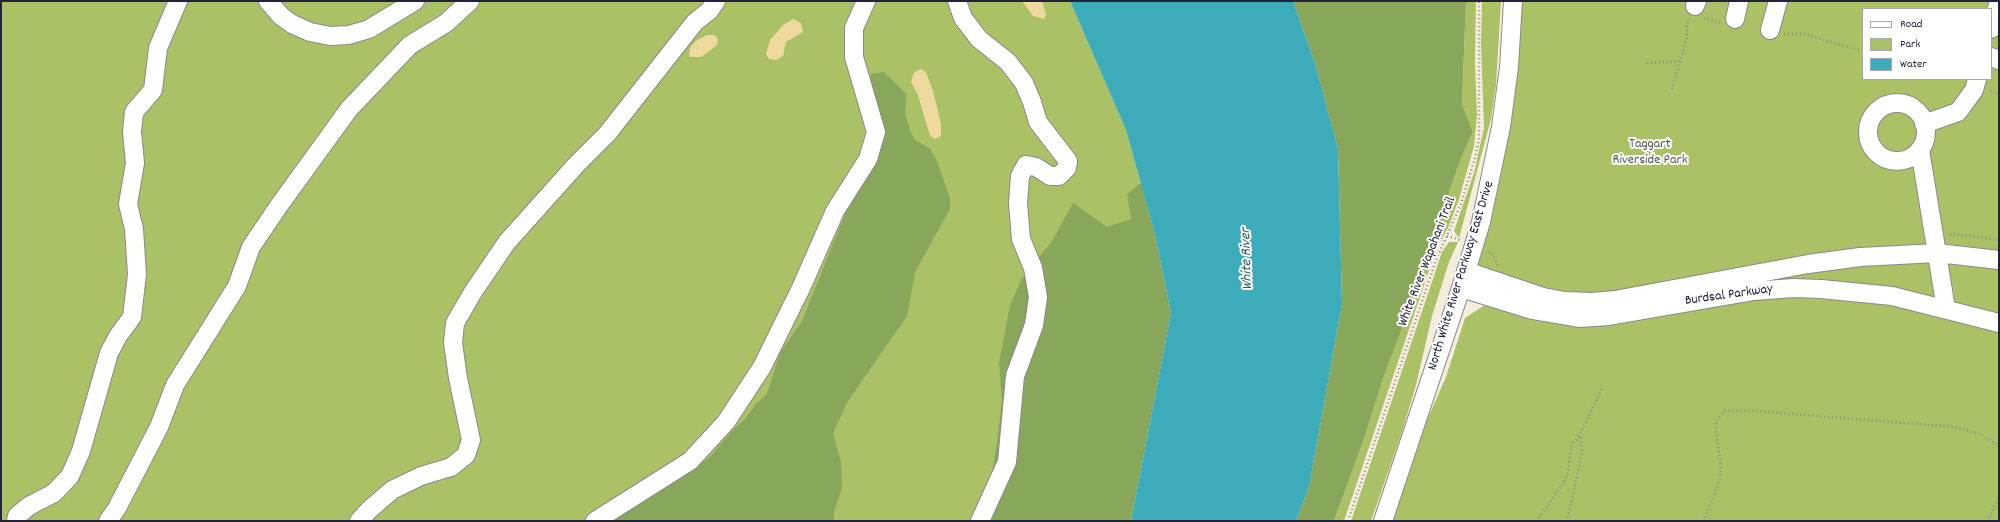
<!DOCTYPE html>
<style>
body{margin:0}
#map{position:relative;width:2000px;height:522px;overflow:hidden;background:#f6eedd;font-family:Dekko,sans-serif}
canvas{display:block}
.frame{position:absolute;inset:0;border:2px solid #22223b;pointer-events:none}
.legend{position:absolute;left:1862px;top:8px;width:130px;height:72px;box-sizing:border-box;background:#fff;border:1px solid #a7a7b1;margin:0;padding:5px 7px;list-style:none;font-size:12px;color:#22223b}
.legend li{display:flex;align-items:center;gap:8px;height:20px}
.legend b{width:20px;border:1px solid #a7a7b1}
</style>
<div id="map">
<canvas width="2000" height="522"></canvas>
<div class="frame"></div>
<ul class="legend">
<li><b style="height:5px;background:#fff"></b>Road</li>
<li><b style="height:11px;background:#abc165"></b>Park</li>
<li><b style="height:11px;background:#3cabba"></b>Water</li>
</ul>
</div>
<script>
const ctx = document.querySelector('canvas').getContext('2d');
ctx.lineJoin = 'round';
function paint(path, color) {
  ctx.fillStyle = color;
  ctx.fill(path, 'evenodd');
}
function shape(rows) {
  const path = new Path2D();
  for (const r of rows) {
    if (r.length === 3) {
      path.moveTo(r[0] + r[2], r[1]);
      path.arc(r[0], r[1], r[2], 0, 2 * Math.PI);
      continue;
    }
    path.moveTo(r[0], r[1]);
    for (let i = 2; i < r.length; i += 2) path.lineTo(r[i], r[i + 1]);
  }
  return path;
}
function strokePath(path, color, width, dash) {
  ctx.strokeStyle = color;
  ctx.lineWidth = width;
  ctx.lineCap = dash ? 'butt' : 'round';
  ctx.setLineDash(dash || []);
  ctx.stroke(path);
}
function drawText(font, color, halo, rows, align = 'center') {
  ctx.font = font + ' Dekko,sans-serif';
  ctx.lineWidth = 4;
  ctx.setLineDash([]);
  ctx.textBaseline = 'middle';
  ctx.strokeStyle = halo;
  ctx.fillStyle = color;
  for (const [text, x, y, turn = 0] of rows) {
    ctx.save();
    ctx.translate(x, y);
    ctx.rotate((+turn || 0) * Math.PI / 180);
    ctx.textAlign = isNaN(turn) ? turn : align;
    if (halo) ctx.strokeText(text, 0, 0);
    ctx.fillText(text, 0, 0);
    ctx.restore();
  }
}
const green = shape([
 [1,1,1070,1,1126,130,1154,230,1078,521,1,521],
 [1466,1,1476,1,1475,63,1477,115,1474,146,1459,199,1448,228,1437,247,1344,521,1334,521,1364,439,1383,379,1442,222,1450,189,1462,156,1473,132,1462,104],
 [1482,1,1501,1,1496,85,1491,119,1459,238,1454,231,1474,173,1484,128,1481,44],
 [1512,1,1999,1,1999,317,1866,299,1999,331,1999,521,1393,521,1416,445,1446,377,1465,318,1485,305,1585,309,1476,275,1492,172],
 [1863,9,1991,9,1991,79,1863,79],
 [1449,242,1458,242,1449,262,1432,316,1416,385,1402,432,1371,521,1351,521,1435,273,1442,252]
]);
const forest = shape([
 [1293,1,1466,1,1462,104,1473,132,1462,156,1450,189,1442,222,1383,379,1364,439,1334,521,1296,521,1309,487,1342,304,1338,149,1315,63],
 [884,72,906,94,905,114,910,130,914,139,930,149,937,161,950,198,950,209,915,272,907,316,848,401,833,433,841,462,842,488,834,512,834,521,605,521,685,476,709,458,734,429,745,419,756,404,767,394,780,353,802,321,845,214,861,183,874,167,884,136,870,90,871,74],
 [1141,183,1154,230,1171,313,1131,521,983,521,997,443,1002,400,999,363,1010,306,1021,280,1052,241,1073,203,1107,227,1131,219,1127,194]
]);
const sand = shape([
 [1022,1,1042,1,1046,15,1044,19,1033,16],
 [793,19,801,23,803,32,786,42,783,56,776,60,769,59,766,54,770,40,783,25],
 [707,35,715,35,718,40,717,45,701,57,690,57,689,53,691,46,696,41],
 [921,69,926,72,933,91,941,124,941,136,935,139,930,136,918,95,911,82,913,75,916,71]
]);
const water = shape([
 [1070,1,1293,1,1315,63,1338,149,1342,304,1309,487,1296,521,1131,521,1171,313,1154,230,1126,130]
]);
const path = shape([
 [1704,18,1720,23],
 [1784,34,1803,34,1863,51],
 [1647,63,1680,61],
 [1672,89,1687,37,1687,24,1689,19],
 [1990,91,1999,94],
 [1950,235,1955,234,1999,240],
 [1447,236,1460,240],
 [1488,252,1493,255,1498,265],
 [1348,521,1436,260,1461,204,1475,158,1479,140,1479,1],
 [1537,521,1564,482,1569,468,1571,447,1584,426,1603,386],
 [1567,521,1582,452,1581,436,1575,442],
 [1704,521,1720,479,1721,468,1716,431,1716,421,1725,411,1756,411,1955,427,1980,434,1999,446],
 [1987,521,1999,498]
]);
const minor = shape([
 [268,1,281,16,292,24,310,32,330,36,349,35,369,29,415,1],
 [957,1,963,18,979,39,1008,62,1024,83,1032,102,1038,122,1068,161,1067,168,1059,176,1050,176,1036,167,1026,165,1020,176,1018,203,1021,239,1033,268,1038,297,1034,325,1015,376,1007,462,980,521],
 [1695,6,1697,1],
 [1735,19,1739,1],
 [1991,29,1999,1],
 [1770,30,1778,1],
 [1991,57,1999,60],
 [1897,132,29],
 [1924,124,1958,112,1974,90,1977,79],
 [1920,150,1946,309],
 [1466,271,1543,297,1565,301,1592,302,1615,300,1808,264,1860,257,1937,253,1999,260],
 [1461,288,1532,310,1579,318,1609,316,1754,291,1793,288,1821,289,1892,296,1999,323],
 [16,521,17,516,29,506,54,493,70,476,81,451,109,353,118,336,132,317,137,274,134,229,128,204,135,163,132,132,134,112,153,90,158,48,178,1],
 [108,521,117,508,159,427,175,385,237,286,251,247,278,207,349,109,410,45,446,23,470,1],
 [359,521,369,510,392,490,421,476,451,467,466,455,471,440,458,378,453,343,455,323,473,292,507,242,576,165,607,134,695,22,709,11,716,1],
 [595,521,690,461,726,422,762,367,801,288,835,211,868,159,876,132,854,57,854,28,866,1],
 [1383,521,1461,288,1481,222,1501,127,1509,67,1513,1]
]);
const parkNames = [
 ["Taggart",1650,145],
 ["Riverside Park",1650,161]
];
const streetNames = [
 ["White River Wapahani Trail",1428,262,-69],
 ["North White River Parkway East Drive",1462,276,-73],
 ["Burdsal Parkway",1729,296,-8]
];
const waterNames = [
 ["White River",1248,259,-92]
];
paint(green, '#abc165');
paint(forest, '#88a75a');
paint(sand, '#eeda9e');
paint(water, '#3cabba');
strokePath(minor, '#8c888c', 20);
strokePath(path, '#8c888c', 2.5, [1, 3]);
strokePath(minor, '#fff', 18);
drawText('14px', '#525a4a', '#fff', parkNames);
drawText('14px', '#22223b', '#fff', streetNames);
drawText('italic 15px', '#2e6074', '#fff', waterNames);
</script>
